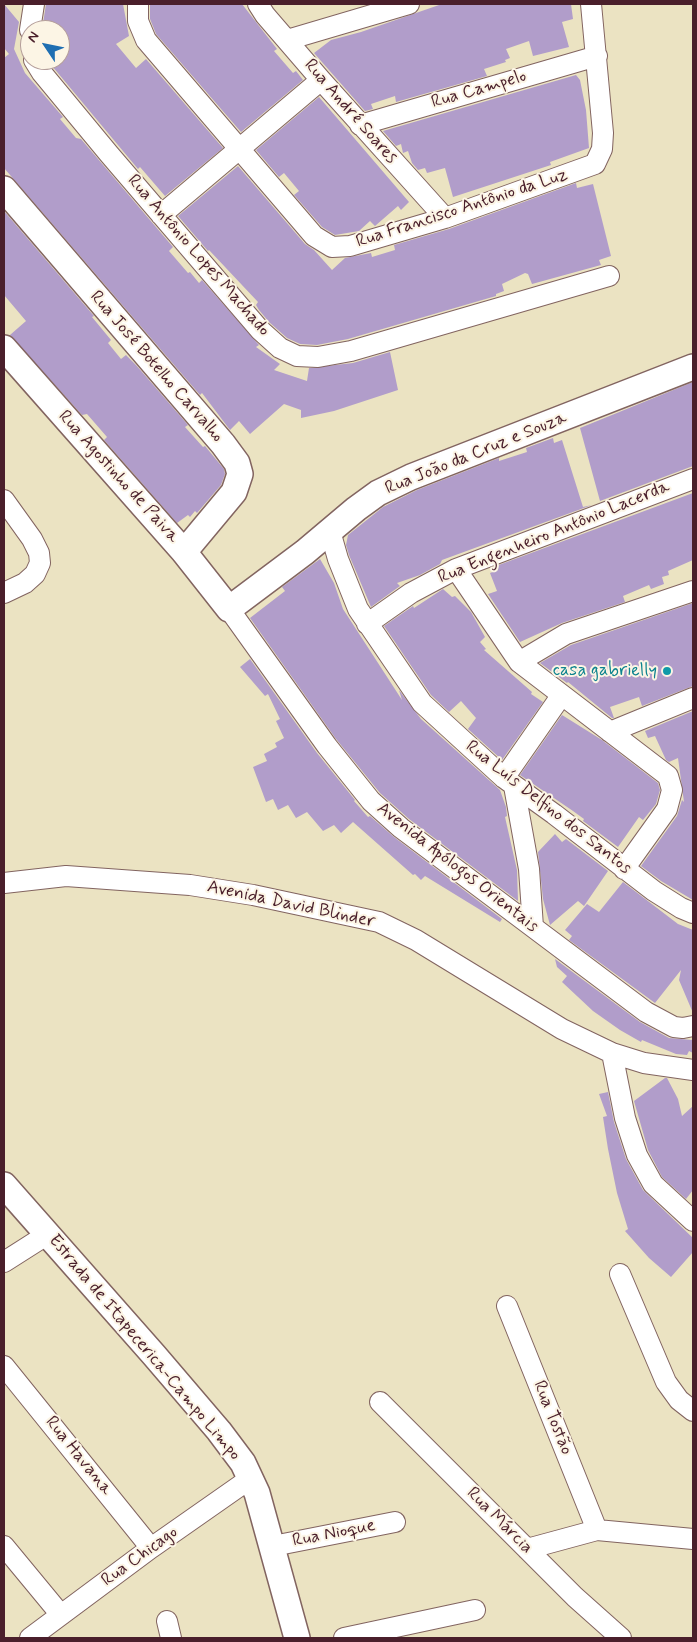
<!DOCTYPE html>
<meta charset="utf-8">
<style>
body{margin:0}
#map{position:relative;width:697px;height:1642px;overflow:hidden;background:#ebe3c2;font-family:Mynerve,sans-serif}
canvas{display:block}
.frame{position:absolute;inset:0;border:5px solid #4a1f2b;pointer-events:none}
.north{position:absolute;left:20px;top:20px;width:50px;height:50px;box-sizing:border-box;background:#fcf5e5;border:1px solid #b59f9b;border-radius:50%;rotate:304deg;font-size:14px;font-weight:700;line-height:20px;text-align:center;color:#4a1f2b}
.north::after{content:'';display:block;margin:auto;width:18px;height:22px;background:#1f6fb2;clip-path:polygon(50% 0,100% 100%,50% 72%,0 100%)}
</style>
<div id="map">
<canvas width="697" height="1642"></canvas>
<div class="frame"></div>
<div class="north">N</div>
</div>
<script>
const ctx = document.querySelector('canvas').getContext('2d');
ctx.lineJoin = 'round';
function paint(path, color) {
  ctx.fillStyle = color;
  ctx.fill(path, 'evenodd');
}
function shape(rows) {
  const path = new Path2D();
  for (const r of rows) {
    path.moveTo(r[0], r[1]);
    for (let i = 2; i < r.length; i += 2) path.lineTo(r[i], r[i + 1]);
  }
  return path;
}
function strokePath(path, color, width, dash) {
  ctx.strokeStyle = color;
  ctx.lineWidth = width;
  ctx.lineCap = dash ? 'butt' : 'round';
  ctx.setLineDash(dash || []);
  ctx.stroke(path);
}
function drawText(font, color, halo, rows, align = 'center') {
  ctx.font = font + ' Mynerve,sans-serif';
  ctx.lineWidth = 4;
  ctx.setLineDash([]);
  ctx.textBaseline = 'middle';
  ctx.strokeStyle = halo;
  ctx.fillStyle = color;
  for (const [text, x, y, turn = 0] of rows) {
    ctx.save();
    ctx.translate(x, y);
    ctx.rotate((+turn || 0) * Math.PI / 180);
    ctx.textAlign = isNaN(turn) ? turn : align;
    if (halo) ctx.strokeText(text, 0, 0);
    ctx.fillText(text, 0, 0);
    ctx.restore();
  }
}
const building = shape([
 [4,4,19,22,14,49,25,73,63,117,60,119,76,138,81,139,173,247,169,251,188,273,190,272,199,283,202,280,259,345,256,347,280,364,274,370,307,381,309,368,353,363,390,352,398,390,334,411,301,418,301,410,284,404,250,434,239,421,230,430,202,393,200,395,4,168,4,58,9,54,4,48],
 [46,4,123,4,129,36,116,44,136,68,146,59,223,148,165,196,140,167,138,169,52,66,48,60,60,60,60,30,42,30],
 [150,4,242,4,277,49,274,51,293,73,296,71,303,80,241,132,156,34,150,19],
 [442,4,571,4,573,19,562,22,569,47,533,56,529,41,506,49,510,58,505,60,506,62,484,69,487,76,396,102,395,96,371,104,373,109,365,111,314,53,331,40,361,32],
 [576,75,580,80,586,110,589,148,550,162,551,165,453,197,445,168,427,173,425,168,418,170,412,163,408,151,403,153,401,144,396,146,383,131],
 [319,97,409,202,401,210,398,206,375,226,370,221,359,231,335,235,322,227,294,195,299,191,284,173,279,177,256,150],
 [238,166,305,244,314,250,332,270,345,258,371,253,372,257,395,250,394,245,449,229,576,183,577,188,593,184,611,256,599,260,601,265,532,284,528,274,525,273,502,284,504,291,496,294,496,296,348,339,317,345,300,344,287,338,269,322,259,310,256,305,258,302,209,250,208,251,178,216],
 [4,211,94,316,92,317,111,340,108,343,121,359,126,355,136,365,188,425,185,427,203,447,205,446,224,469,225,474,221,485,197,513,195,511,190,517,188,515,177,523,104,440,107,437,87,414,82,415,10,335,26,321,4,295],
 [693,382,693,466,600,501,580,428],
 [553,438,554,443,562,440,583,507,592,505,442,560,440,564,420,575,397,583,400,586,371,607,349,555,346,545,348,535,383,507,417,490,499,458,499,461,527,452,526,448],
 [693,493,693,560,668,571,669,575,662,577,664,584,651,589,649,585,623,596,625,602,562,623,520,642,488,594,497,591,490,573,498,570,496,566],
 [320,559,334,583,343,609,402,700,399,690,421,719,500,790,506,807,507,816,505,817,517,870,518,901,409,819,380,793,336,739,250,618,285,591,282,587],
 [443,589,452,597,455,596,471,612,485,637,480,642,486,649,484,650,532,692,531,694,543,702,502,760,468,729,476,718,461,701,449,712,431,695,384,626,413,606,414,608],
 [693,603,693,686,642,706,639,697,610,707,614,718,612,718,568,682,567,683,540,663,571,645],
 [250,659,317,753,355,800,354,801,368,817,370,816,394,837,502,919,500,922,425,876,421,880,415,874,413,875,353,822,341,833,334,825,323,831,307,812,296,818,288,805,278,810,273,799,266,802,253,767,267,761,264,754,277,747,275,743,284,738,276,721,280,719,268,694,265,696,240,667],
 [693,711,693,900,661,881,641,866,677,816,682,800,684,802,678,758,669,762,666,760,655,736,648,738,645,731],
 [562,715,602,740,658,783,660,790,656,804,643,820,639,817,618,847,583,821,584,819,573,811,520,775],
 [555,834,562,842,566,839,608,871,584,906,578,901,550,925,543,899,538,852],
 [623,882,678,924,693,930,693,1013,679,980,681,970,655,1003,569,940,572,936,565,930,587,904,599,912],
 [555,959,640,1022,669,1038,693,1040,693,1053,689,1051,687,1055,676,1054,642,1040,641,1042,620,1030,593,1011,562,982,567,976,557,967],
 [665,1078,667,1078,678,1099,682,1116,693,1106,693,1190,686,1199,662,1177,648,1150,634,1101],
 [608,1092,614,1122,626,1159,643,1190,693,1238,693,1252,671,1277,649,1258,625,1231,628,1229,617,1193,608,1149,603,1117,607,1116,599,1094]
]);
const minor = shape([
 [138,4,138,21,146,40,314,236,332,247,350,246,445,218,595,164,602,149,603,133,591,4],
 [258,4,265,15,321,80,445,218],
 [30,30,34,4],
 [287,40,409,4],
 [34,60,42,73,109,154,260,330,280,348,297,356,318,357,351,351,609,276],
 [360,125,597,56],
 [161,215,321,80],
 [4,500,32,539,39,553,40,563,35,574,25,583,4,593],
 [330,531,338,559,358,609,422,703,504,778,554,814,654,891,681,908,693,913],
 [456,569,519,662,668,776,672,790,667,809,624,869],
 [229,609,327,746,371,801,401,828,646,1012,674,1027,683,1028,693,1026],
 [367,624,411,593,456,569,693,479],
 [519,662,566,634,693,591],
 [610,732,693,698],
 [504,778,561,696],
 [514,786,529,869,533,927],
 [4,883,66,876,190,885,253,895,379,922,416,940,562,1029,612,1053,644,1063,693,1070],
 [612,1053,625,1118,637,1155,653,1184,693,1221],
 [4,1262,48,1234],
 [620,1274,666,1382,679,1400,693,1411],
 [507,1306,597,1530],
 [4,1366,151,1548],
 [380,1402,575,1597,621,1638],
 [4,1546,61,1615],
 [273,1546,395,1522],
 [527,1549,597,1530,693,1539],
 [167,1621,171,1638],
 [30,1638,151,1548,251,1478],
 [344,1638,475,1610]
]);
const major = shape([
 [4,189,223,444,237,463,240,474,234,492,184,552],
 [4,348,184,552,229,609,305,552,356,509,378,493,411,477,693,367],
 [4,1185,154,1355,219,1431,243,1463,257,1493,297,1638]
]);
const markers = [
 [667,671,5,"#0f9aa8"]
];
const streetNames = [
 ["Rua Campelo",479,90,-16],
 ["Rua André Soares",350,112,49],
 ["Rua Francisco Antônio da Luz",462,209,-18],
 ["Rua Antônio Lopes Machado",198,256,49],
 ["Rua José Botelho Carvalho",156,367,49],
 ["Rua João da Cruz e Souza",476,454,-22],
 ["Rua Agostinho de Paiva",118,477,48],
 ["Rua Engenheiro Antônio Lacerda",554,533,-22],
 ["Rua Luís Delfino dos Santos",548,808,38],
 ["Avenida Apólogos Orientais",457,868,38],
 ["Avenida David Blinder",291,905,12],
 ["Estrada de Itapecerica-Campo Limpo",144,1348,50],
 ["Rua Tostão",552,1418,68],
 ["Rua Havana",78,1456,51],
 ["Rua Márcia",499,1521,45],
 ["Rua Nioque",334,1534,-11],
 ["Rua Chicago",140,1557,-36]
];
const cultureNames = [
 ["casa gabrielly",657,671]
];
paint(building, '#b19dca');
strokePath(minor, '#826460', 22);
strokePath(major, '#826460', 28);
strokePath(minor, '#fff', 20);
strokePath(major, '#fff', 25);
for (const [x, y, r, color] of markers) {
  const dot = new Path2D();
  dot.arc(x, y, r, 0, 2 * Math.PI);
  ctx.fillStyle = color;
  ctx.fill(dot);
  strokePath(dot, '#fcf5e5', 2);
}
drawText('18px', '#4a1f2b', '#fcf5e5', streetNames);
drawText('18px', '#0d838f', '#fcf5e5', cultureNames, 'right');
</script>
